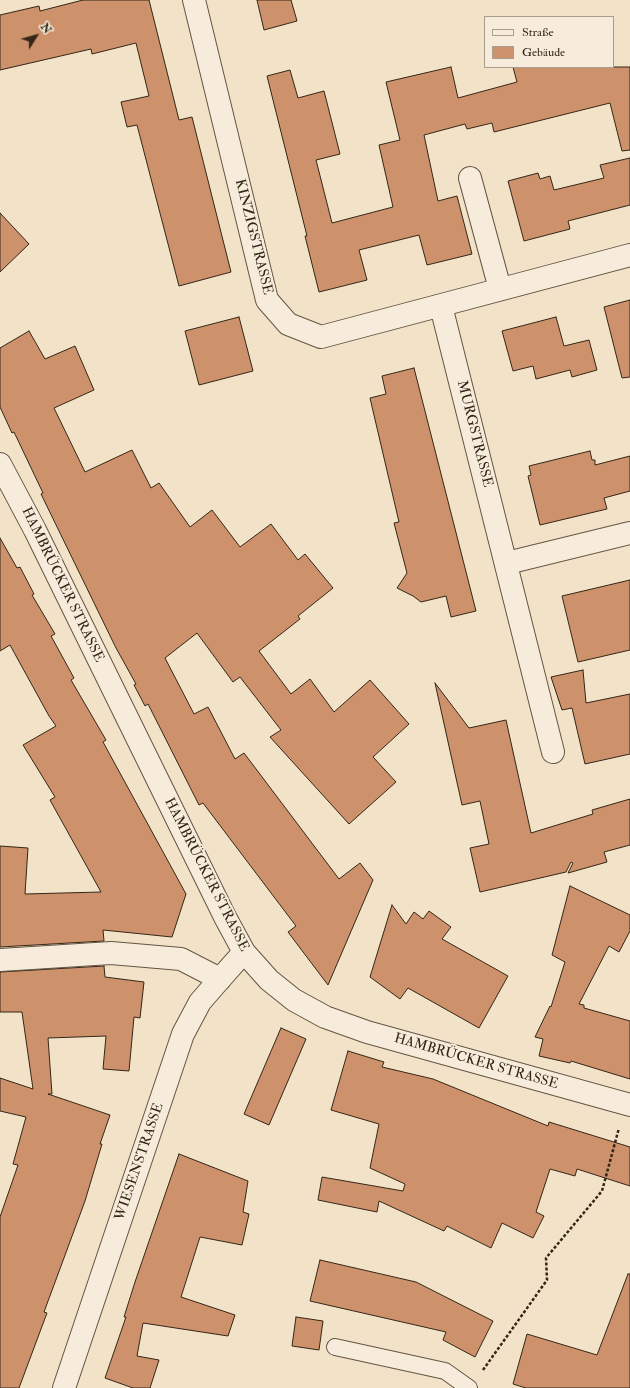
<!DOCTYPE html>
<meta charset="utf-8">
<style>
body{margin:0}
#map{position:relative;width:630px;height:1388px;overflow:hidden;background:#f2e2c8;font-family:"IM FELL Double Pica",serif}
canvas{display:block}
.legend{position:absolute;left:484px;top:16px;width:130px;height:52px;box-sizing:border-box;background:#f7ecdb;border:1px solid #a99d8d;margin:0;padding:5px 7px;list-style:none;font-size:12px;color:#342617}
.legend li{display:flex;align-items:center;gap:8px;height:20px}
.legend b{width:20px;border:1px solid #a99d8d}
.north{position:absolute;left:16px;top:16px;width:40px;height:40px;-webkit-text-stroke:3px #f7ecdb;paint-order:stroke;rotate:53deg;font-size:11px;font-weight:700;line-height:16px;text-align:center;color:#342617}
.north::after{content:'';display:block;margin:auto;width:14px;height:18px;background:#342617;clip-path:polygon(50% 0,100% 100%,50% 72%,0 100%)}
</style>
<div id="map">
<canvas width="630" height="1388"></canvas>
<ul class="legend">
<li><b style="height:5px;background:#f7ecdb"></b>Straße</li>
<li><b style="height:11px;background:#cd916b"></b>Gebäude</li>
</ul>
<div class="north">N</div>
</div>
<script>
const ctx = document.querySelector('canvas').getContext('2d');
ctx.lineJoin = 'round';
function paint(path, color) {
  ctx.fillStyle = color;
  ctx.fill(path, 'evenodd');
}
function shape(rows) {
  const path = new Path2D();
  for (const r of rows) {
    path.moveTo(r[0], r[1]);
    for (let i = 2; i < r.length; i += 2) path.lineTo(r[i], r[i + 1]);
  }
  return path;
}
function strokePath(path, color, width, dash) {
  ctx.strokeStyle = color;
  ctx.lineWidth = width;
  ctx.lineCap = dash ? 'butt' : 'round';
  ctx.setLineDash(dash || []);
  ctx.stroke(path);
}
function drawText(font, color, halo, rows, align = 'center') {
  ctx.font = font + ' "IM FELL Double Pica",serif';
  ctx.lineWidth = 4;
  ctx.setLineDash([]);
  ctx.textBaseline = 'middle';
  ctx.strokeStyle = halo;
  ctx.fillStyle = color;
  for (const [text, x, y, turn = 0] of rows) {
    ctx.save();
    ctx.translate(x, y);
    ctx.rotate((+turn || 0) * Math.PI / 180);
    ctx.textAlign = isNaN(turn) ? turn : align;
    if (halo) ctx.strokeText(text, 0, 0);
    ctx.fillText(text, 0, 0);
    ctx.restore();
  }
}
const building = shape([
 [83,0,149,0,179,120,192,117,231,272,179,286,137,125,127,127,121,102,149,96,136,43,92,54,91,49,0,70,0,15,39,6,40,11,83,0],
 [257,0,291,0,297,21,264,30,257,0],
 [451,67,458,98,517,82,513,67,630,67,630,150,622,151,610,103,494,132,492,123,467,129,465,124,424,135,438,201,457,196,472,254,427,265,419,235,359,250,367,280,319,292,305,236,307,236,267,76,290,70,298,98,324,91,340,154,316,160,332,223,393,207,379,145,400,140,386,82,451,67],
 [630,158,630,205,568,221,570,229,524,241,508,181,538,173,540,179,550,176,554,190,604,178,600,165,630,158],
 [0,213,29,244,0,272,0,213],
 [630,300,630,377,622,378,604,307,630,300],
 [239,317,253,371,199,385,185,331,239,317],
 [556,317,564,346,589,340,597,370,572,377,570,370,536,379,533,366,513,371,502,331,556,317],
 [29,331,45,359,75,346,94,390,54,408,85,472,132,450,151,488,159,483,190,527,212,510,240,547,271,524,298,560,305,554,333,588,298,616,300,619,259,651,291,694,310,679,334,712,370,680,409,724,373,757,396,782,349,824,270,737,281,730,240,677,233,682,197,633,165,658,194,714,208,707,235,759,244,753,339,879,360,863,373,880,328,985,288,932,296,926,203,803,199,805,148,704,145,706,134,685,136,684,116,648,41,494,43,493,14,432,12,433,0,407,0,348,29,331],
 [414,368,476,611,451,617,446,596,421,602,413,596,397,588,407,573,394,523,399,522,370,398,386,394,382,376,414,368],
 [590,451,592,460,595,460,595,465,630,456,630,491,604,498,607,509,540,525,528,476,531,475,529,466,590,451],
 [0,538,17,568,20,567,34,594,32,595,55,634,51,636,74,678,71,680,106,740,103,742,186,894,172,937,103,930,104,941,0,947,0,846,28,848,25,894,101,892,50,800,55,797,23,745,56,726,49,716,10,645,0,651,0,538],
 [630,580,630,650,578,662,562,596,630,580],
 [583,670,586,703,630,694,630,754,585,764,572,708,562,710,551,677,583,670],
 [435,683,469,728,506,720,531,833,593,814,592,810,630,799,630,845,604,852,607,862,568,873,573,863,571,862,566,872,480,892,470,848,489,844,480,801,462,805,435,683],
 [570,886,630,915,630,931,619,952,609,946,579,1004,584,1005,584,1008,630,1021,630,1079,571,1061,570,1063,539,1056,543,1039,535,1037,550,1006,551,1007,565,962,552,955,570,886],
 [392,905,406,924,414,912,423,919,429,911,451,927,442,939,508,976,479,1028,408,988,400,999,370,977,392,905],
 [104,966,105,977,144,982,140,1018,134,1017,129,1071,103,1069,106,1036,48,1038,52,1094,48,1094,110,1115,100,1144,102,1144,85,1201,44,1312,47,1313,41,1329,19,1388,0,1388,0,1217,18,1165,13,1164,26,1117,0,1111,0,1078,33,1089,22,1012,0,1012,0,972,104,966],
 [281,1028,306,1039,269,1125,244,1114,281,1028],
 [348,1051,384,1062,382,1067,433,1079,548,1126,549,1122,630,1147,630,1186,577,1169,575,1176,550,1169,536,1212,544,1216,533,1238,502,1223,491,1248,447,1226,444,1231,379,1201,377,1212,318,1200,322,1177,403,1191,405,1184,370,1168,379,1124,331,1110,348,1051],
 [179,1154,248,1181,243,1212,249,1214,242,1245,200,1237,181,1297,235,1315,228,1336,143,1323,137,1356,159,1360,150,1388,133,1388,105,1378,126,1317,124,1317,135,1282,179,1154],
 [320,1260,416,1282,493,1321,475,1357,443,1340,446,1332,310,1301,320,1260],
 [628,1274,630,1274,630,1388,526,1388,513,1384,527,1334,597,1355,628,1274],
 [296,1317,323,1321,319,1350,292,1346,296,1317]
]);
const path = shape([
 [483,1370,547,1280,546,1258,602,1191,619,1128]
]);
const service = shape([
 [335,1347,445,1371,469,1388]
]);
const minor = shape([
 [194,0,267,300,288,324,321,337,630,255],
 [470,178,500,289],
 [441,306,553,752],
 [507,563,630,533],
 [0,960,111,953,181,959,220,979]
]);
const tertiary = shape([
 [0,464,35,530,225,917,244,952,269,980,294,1000,325,1017,367,1032,630,1105],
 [64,1388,183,1034,200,1002,220,979,244,952]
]);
const streetNames = [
 ["KINZIGSTRASSE",253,237,76],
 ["MURGSTRASSE",474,434,76],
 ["HAMBRÜCKER STRASSE",62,585,64],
 ["HAMBRÜCKER STRASSE",206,875,63],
 ["HAMBRÜCKER STRASSE",476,1062,16],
 ["WIESENSTRASSE",140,1162,-71]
];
paint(building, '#cd916b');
strokePath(building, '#342617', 1);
strokePath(service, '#645543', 18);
strokePath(minor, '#645543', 24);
strokePath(tertiary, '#645543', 24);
strokePath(path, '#342617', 2.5, [3, 2]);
strokePath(service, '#f7ecdb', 16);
strokePath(minor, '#f7ecdb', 22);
strokePath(tertiary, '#f7ecdb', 22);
drawText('14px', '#342617', '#f7ecdb', streetNames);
</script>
